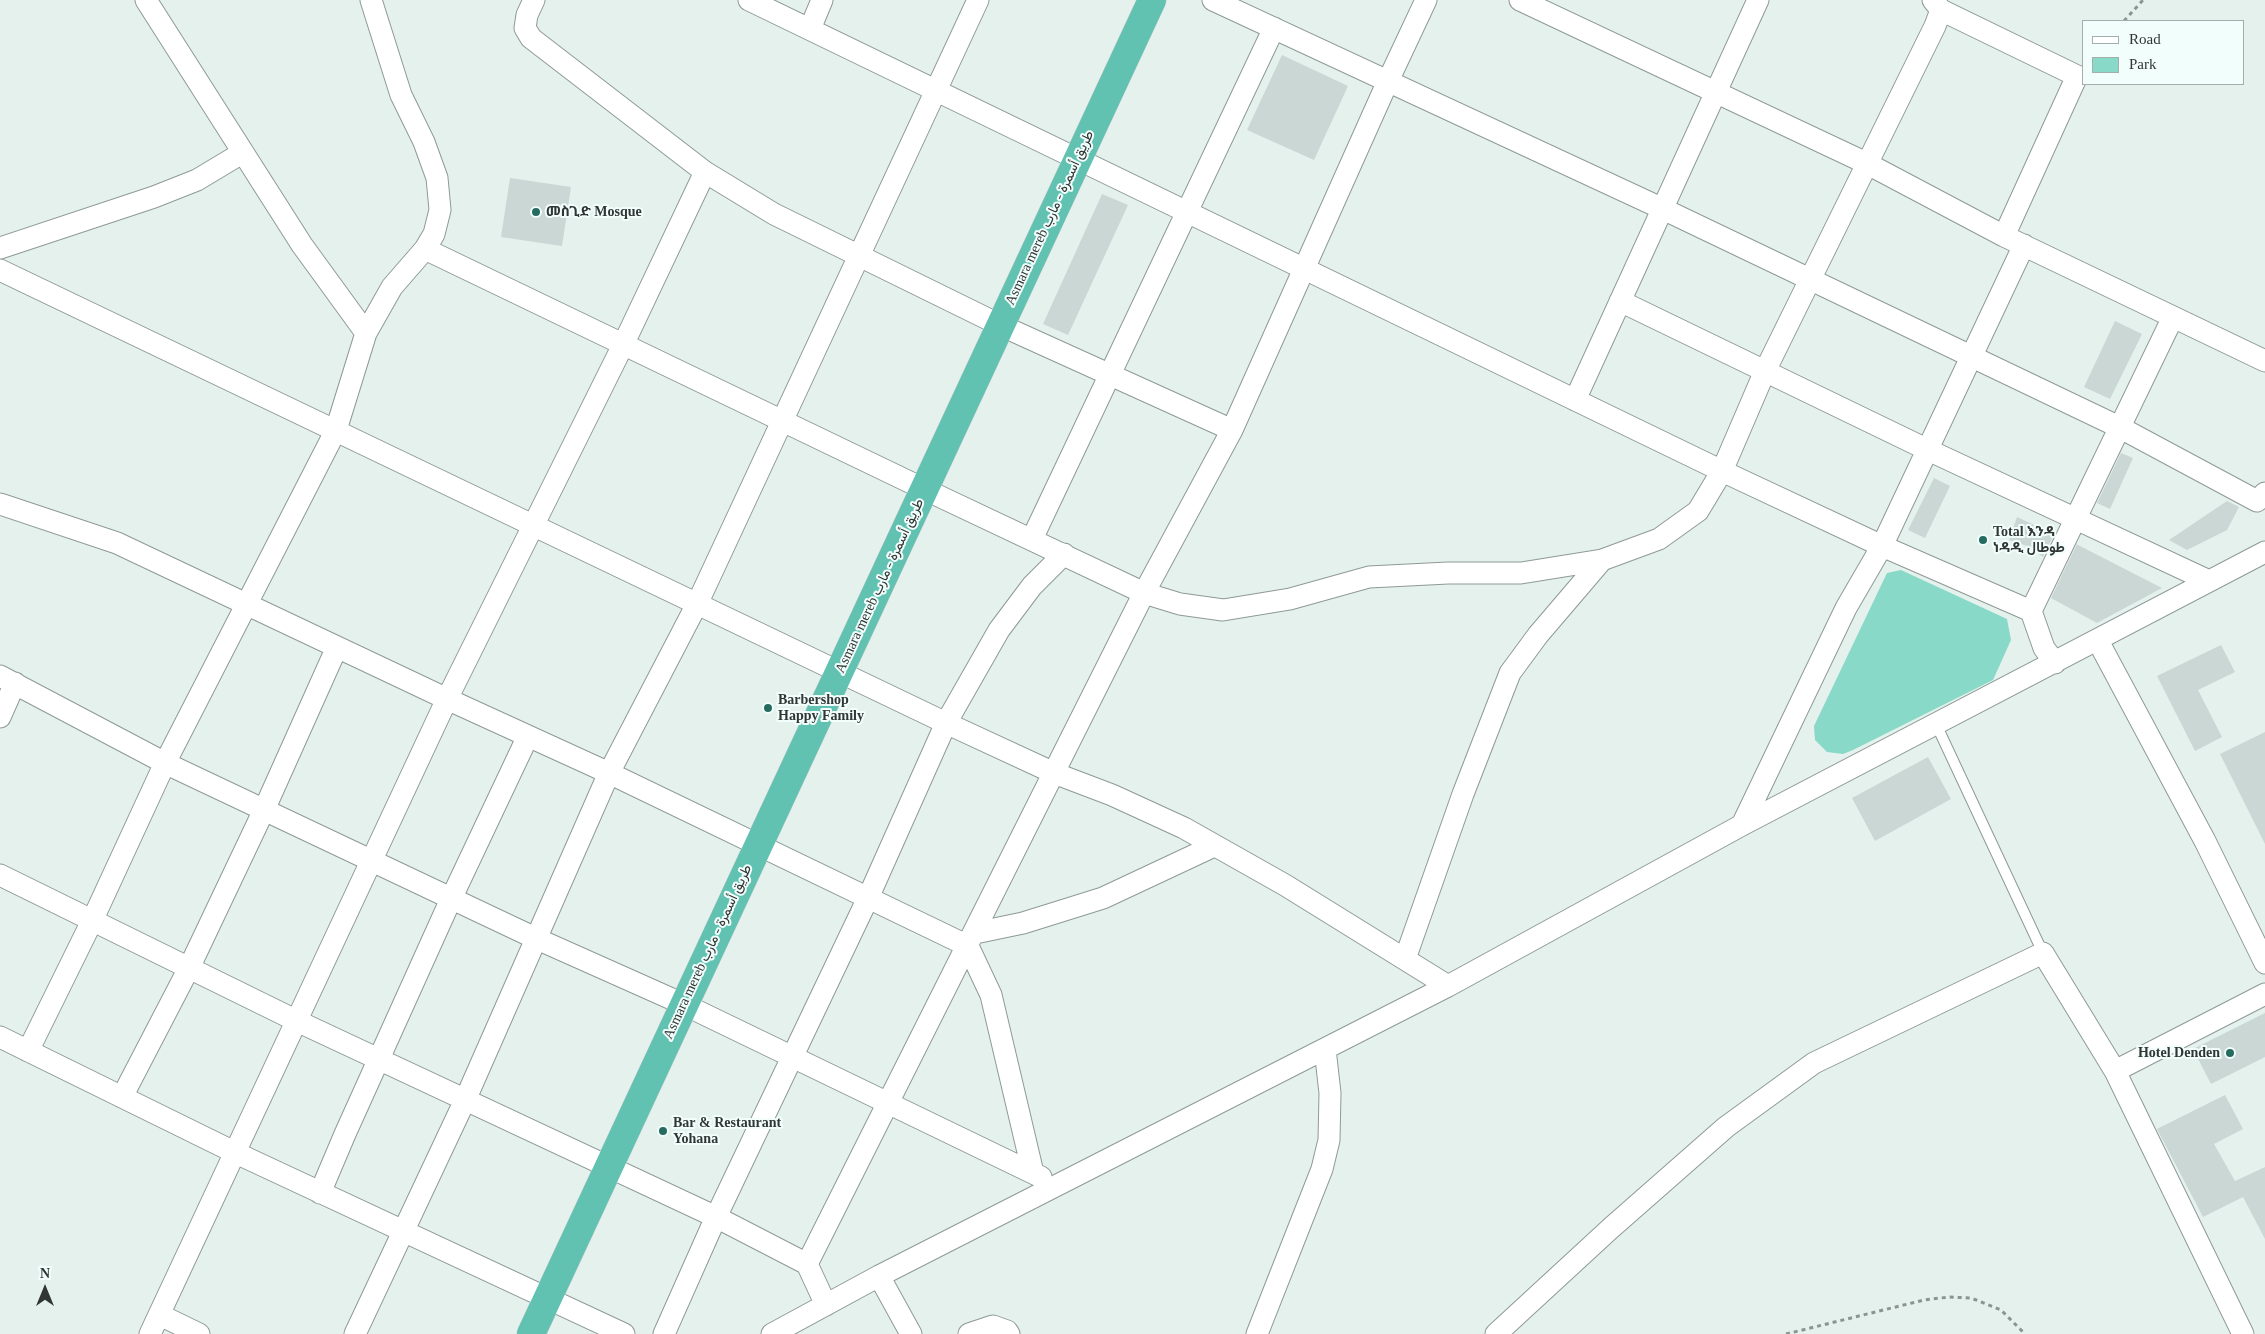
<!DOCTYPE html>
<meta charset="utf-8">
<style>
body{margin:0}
#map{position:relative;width:2265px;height:1334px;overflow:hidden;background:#e4f1ed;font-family:"Times New Roman",serif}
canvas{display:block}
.legend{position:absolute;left:2082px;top:20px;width:162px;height:65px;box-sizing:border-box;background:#f1fefb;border:1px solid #a4aeac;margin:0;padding:6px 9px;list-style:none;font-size:15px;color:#313635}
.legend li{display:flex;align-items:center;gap:10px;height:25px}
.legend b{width:25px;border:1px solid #a4aeac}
.north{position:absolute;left:20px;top:1264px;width:50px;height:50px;-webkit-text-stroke:4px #f1fefb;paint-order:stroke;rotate:0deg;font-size:14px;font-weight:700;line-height:20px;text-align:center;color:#313635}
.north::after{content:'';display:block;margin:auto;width:18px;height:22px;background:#313635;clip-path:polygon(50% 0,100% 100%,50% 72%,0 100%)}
</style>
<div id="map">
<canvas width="2265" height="1334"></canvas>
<ul class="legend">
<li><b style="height:6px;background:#fff"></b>Road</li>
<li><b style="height:14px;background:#88d9c8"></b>Park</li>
</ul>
<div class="north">N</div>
</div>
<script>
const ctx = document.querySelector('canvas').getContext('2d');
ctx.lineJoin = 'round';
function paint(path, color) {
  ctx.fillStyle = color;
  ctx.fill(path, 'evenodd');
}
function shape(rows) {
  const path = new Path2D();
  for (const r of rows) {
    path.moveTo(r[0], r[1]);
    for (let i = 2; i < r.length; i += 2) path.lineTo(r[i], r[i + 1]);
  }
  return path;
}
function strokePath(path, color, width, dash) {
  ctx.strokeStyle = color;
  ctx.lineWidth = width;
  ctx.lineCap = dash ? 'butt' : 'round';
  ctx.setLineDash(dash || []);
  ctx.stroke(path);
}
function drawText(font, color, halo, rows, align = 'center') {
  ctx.font = font + ' "Times New Roman",Vazirmatn,"Noto Sans Ethiopic",serif';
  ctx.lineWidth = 4;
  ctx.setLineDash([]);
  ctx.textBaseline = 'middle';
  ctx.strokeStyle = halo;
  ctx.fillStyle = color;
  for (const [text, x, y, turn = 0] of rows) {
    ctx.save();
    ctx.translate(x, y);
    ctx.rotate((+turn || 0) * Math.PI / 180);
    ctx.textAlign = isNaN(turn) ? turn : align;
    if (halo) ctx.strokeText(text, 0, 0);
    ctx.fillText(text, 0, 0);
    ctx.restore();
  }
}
const green = shape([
 [1901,570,2007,619,2011,640,1993,680,1853,750,1843,754,1827,752,1815,740,1814,726,1887,573]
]);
const building = shape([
 [1282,55,1348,86,1314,160,1247,130],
 [510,178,571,187,562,246,501,237],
 [1102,194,1128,205,1068,335,1043,324],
 [2115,321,2142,334,2110,399,2084,387],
 [2121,453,2133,458,2110,509,2097,503],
 [1934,478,1950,486,1925,538,1908,530],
 [2227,501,2239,507,2227,530,2187,550,2169,540],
 [2017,517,2054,534,2043,557,2027,546,2009,540],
 [2077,544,2078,545,2162,588,2097,623,2051,598],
 [2221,645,2235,672,2198,690,2222,737,2195,751,2157,676],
 [2265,732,2265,844,2220,754],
 [1928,757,1951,799,1875,841,1852,798],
 [2265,1013,2265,1057,2211,1084,2193,1049],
 [2225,1095,2243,1129,2214,1144,2235,1181,2265,1167,2265,1239,2243,1197,2203,1217,2157,1129]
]);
const path = shape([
 [2124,21,2143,0],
 [1786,1334,1924,1300,1949,1297,1971,1298,2001,1310,2025,1334]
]);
const service = shape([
 [1936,724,2043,953]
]);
const minor = shape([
 [146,0,302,245,366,333],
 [534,0,527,15,525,28,531,38,705,172,774,214,1000,325,1232,430],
 [749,0,1722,471,1882,546,2031,611,2044,648,2055,663],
 [1213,0,1663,209,2119,427,2257,501,2265,493],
 [1520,0,1866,163,2004,236,2265,361],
 [1933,0,1941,10,2077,76,2004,236],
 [810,29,822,0],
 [0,248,154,197,197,180,242,153],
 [425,249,924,489,1144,593,1180,604,1223,610,1290,599,1369,577,1448,573,1521,573,1602,560,1659,539,1698,511,1722,471,1765,371,1935,26,1941,10],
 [0,270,946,723,1054,773,1112,795,1184,828,1285,885,1448,986],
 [1620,301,1926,449,2209,581],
 [1575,400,1758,0],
 [0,504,117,543,447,699,609,773,968,946,991,995,1033,1173],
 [1032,539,1274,28],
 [2031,611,2173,317],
 [2098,641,2205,841,2265,963],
 [0,676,165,763,535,938,683,1004,1041,1177],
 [0,717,15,683],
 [1742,825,1846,608,1882,546,2024,245],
 [0,875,297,1021,716,1217,807,1264,826,1305],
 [975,933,1023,923,1103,898,1214,846],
 [1405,959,1463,794,1510,673,1538,635,1602,560],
 [0,1037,236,1153,624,1334],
 [28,1051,92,921,165,763,336,430,366,333,392,287,425,249,434,234,440,210,437,178,424,142,401,95,371,0],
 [122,1097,189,968,264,810,337,647],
 [320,1193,345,1134,451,899,528,736],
 [807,1264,1144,593,1232,430,1388,81,1426,0],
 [879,1276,911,1334],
 [160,1315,199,1334],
 [150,1334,447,699,623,345,705,172],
 [355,1334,466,1098,609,773,698,602,978,0],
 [664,1334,716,1217,868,898,946,723,999,630,1032,586,1064,554],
 [772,1334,879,1276,1448,986,1742,825,2265,552],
 [969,1334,993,1326,1007,1331,1009,1334],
 [1257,1334,1322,1169,1329,1140,1330,1093,1325,1049],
 [1496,1334,1611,1228,1726,1127,1814,1063,2043,953,2115,1071],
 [2243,1334,2115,1071,2265,994]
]);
const trunk = shape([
 [531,1334,1152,0]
]);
const markers = [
 [536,212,5,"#266b5f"],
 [1983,540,5,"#266b5f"],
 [768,708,5,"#266b5f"],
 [2230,1053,5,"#266b5f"],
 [663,1131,5,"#266b5f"]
];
const poiNames = [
 ["መስጊድ Mosque",546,212],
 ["Total እንዳ",1993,532],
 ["ነዳዲ طوطال",1993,548],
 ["Barbershop",778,700],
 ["Happy Family",778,716],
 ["Hotel Denden",2220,1053,"right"],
 ["Bar & Restaurant",673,1123],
 ["Yohana",673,1139]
];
const streetNames = [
 ["Asmara mereb طريق أسمرة - مارب",1050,218,-65],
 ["Asmara mereb طريق أسمرة - مارب",880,586,-65],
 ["Asmara mereb طريق أسمرة - مارب",708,952,-65]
];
paint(green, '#88d9c8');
paint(building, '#cad7d4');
strokePath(service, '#8e9a97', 12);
strokePath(minor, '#8e9a97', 23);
strokePath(trunk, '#cecfcf', 29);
strokePath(path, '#8b9492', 3, [4, 4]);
strokePath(service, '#fff', 10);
strokePath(minor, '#fff', 21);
strokePath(trunk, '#62c2b2', 28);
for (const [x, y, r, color] of markers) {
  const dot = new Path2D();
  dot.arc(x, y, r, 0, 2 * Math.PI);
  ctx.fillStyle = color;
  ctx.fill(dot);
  strokePath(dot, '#f1fefb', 2);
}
drawText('bold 14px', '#313635', '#f1fefb', poiNames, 'left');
drawText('14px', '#313635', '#f1fefb', streetNames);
</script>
